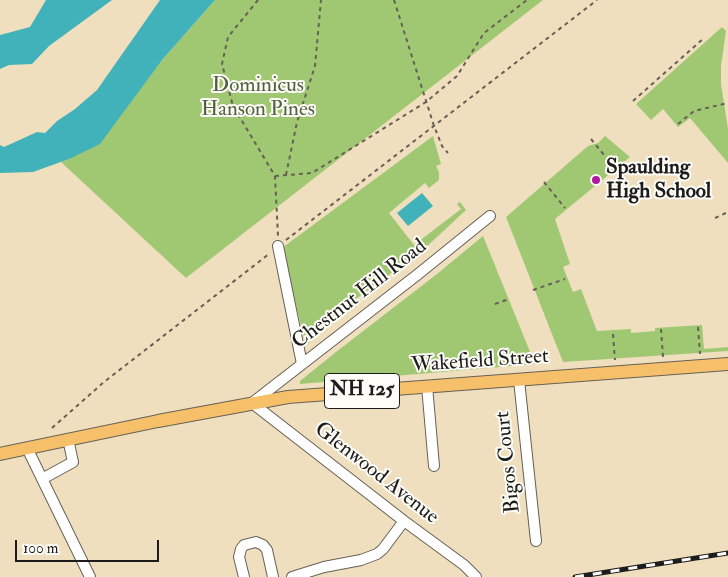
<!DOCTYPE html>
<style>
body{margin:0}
#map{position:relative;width:728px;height:577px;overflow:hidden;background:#f0dfbf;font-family:"IM FELL Double Pica",serif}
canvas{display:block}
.scale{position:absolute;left:15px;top:540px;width:144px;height:22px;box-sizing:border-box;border:2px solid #1c1c1c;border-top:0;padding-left:6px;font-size:15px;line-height:18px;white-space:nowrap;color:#1c1c1c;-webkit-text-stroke:4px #fdfcf7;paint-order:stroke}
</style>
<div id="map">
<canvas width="728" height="577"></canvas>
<div class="scale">100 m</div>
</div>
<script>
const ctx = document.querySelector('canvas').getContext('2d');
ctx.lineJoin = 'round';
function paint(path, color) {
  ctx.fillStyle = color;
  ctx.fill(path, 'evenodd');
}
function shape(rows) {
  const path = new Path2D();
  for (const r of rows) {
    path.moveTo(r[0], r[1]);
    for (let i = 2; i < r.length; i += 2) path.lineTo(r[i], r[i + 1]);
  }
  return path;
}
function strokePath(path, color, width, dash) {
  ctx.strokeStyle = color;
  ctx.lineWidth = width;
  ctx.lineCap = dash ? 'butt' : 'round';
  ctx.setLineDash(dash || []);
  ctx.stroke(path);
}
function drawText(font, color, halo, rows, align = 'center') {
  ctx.font = font + ' "IM FELL Double Pica",serif';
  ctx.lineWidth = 4;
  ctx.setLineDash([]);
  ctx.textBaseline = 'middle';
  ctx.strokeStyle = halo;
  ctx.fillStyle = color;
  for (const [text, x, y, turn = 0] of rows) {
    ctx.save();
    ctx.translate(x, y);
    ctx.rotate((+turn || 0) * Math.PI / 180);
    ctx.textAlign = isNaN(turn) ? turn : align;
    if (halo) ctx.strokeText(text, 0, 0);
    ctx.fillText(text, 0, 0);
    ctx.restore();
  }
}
const green = shape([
 [215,0,543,0,186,278,61,162,69,159,162,60],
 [722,27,726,31,721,66,721,84,728,129,728,163,690,118,678,127,663,109,651,120,636,104],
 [433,136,441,164,436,166,439,172,439,180,429,188,425,183,389,213,414,245,461,209,457,204,460,202,466,210,423,250,323,323,324,328,306,346,282,248],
 [605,136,630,157,555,219,570,264,563,267,573,292,581,289,597,331,631,329,631,333,655,331,655,328,702,325,704,349,728,347,728,351,563,362,506,217,588,146,598,143],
 [483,236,535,364,300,384,300,381,336,352,437,274]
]);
const water = shape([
 [46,0,112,0,49,46,32,64,9,65,0,69,0,35,30,27],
 [160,0,215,0,162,60,100,144,69,159,33,172,0,173,0,145,4,147,37,132,45,133,57,121,75,109,97,90],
 [422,193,433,206,408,226,397,213]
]);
const path = shape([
 [258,0,228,37,222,64,233,106,275,176,278,236],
 [394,0,434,126,442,146,448,153],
 [633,101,704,38],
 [678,124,694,111,728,103],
 [591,139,613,166],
 [286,175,297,122,315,66,321,0],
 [275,176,312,173,426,102,457,76,484,33,527,0],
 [544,182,565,208],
 [715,218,728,212],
 [286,240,597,0],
 [533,290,565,279],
 [495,304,509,299],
 [698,327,700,354],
 [661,329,663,357],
 [613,334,615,360],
 [52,428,104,382,269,254]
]);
const minor = shape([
 [278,246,302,364],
 [519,380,536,541],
 [427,386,434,466],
 [27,448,90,577],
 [42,479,73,462,68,439],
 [244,577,239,557,241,549,244,545,256,542,263,545,267,550,273,577],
 [292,577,324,567,361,560,377,554,383,549,404,521],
 [476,577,464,565,404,521,252,403,417,275,490,216]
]);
const major = shape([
 [0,454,158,421,288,397,728,364]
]);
const rail = shape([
 [575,577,728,553]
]);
const markers = [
 [596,180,5,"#b5179e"]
];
const shields = [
 [362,391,75]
];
const shieldNames = [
 ["NH 125",362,391]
];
const parkNames = [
 ["Dominicus",258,86],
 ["Hanson Pines",258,110]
];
const poiNames = [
 ["Spaulding",606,168],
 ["High School",606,192]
];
const streetNames = [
 ["Chestnut Hill Road",360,295,-38],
 ["Wakefield Street",480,362,-4],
 ["Bigos Court",509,462,-96],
 ["Glenwood Avenue",376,474,38]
];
paint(green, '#a0c873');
paint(water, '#41b2b9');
strokePath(minor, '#666055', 12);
strokePath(major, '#666055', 14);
strokePath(path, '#666055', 2, [4, 4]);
strokePath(minor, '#fff', 10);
strokePath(major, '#f6c06b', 12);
strokePath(rail, '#1c1c1c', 5);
strokePath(rail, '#fdfcf7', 3, [9]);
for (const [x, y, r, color] of markers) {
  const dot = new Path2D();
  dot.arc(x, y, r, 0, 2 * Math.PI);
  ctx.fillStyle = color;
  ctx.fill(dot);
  strokePath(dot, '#fdfcf7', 2);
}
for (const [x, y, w] of shields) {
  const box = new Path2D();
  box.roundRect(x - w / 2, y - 17.5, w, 35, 4);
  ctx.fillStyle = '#fdfcf7';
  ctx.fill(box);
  strokePath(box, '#1c1c1c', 1);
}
drawText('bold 20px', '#1c1c1c', null, shieldNames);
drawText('21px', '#51613f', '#fdfcf7', parkNames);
drawText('bold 21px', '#1c1c1c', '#fdfcf7', poiNames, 'left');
drawText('21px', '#1c1c1c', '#fdfcf7', streetNames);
</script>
